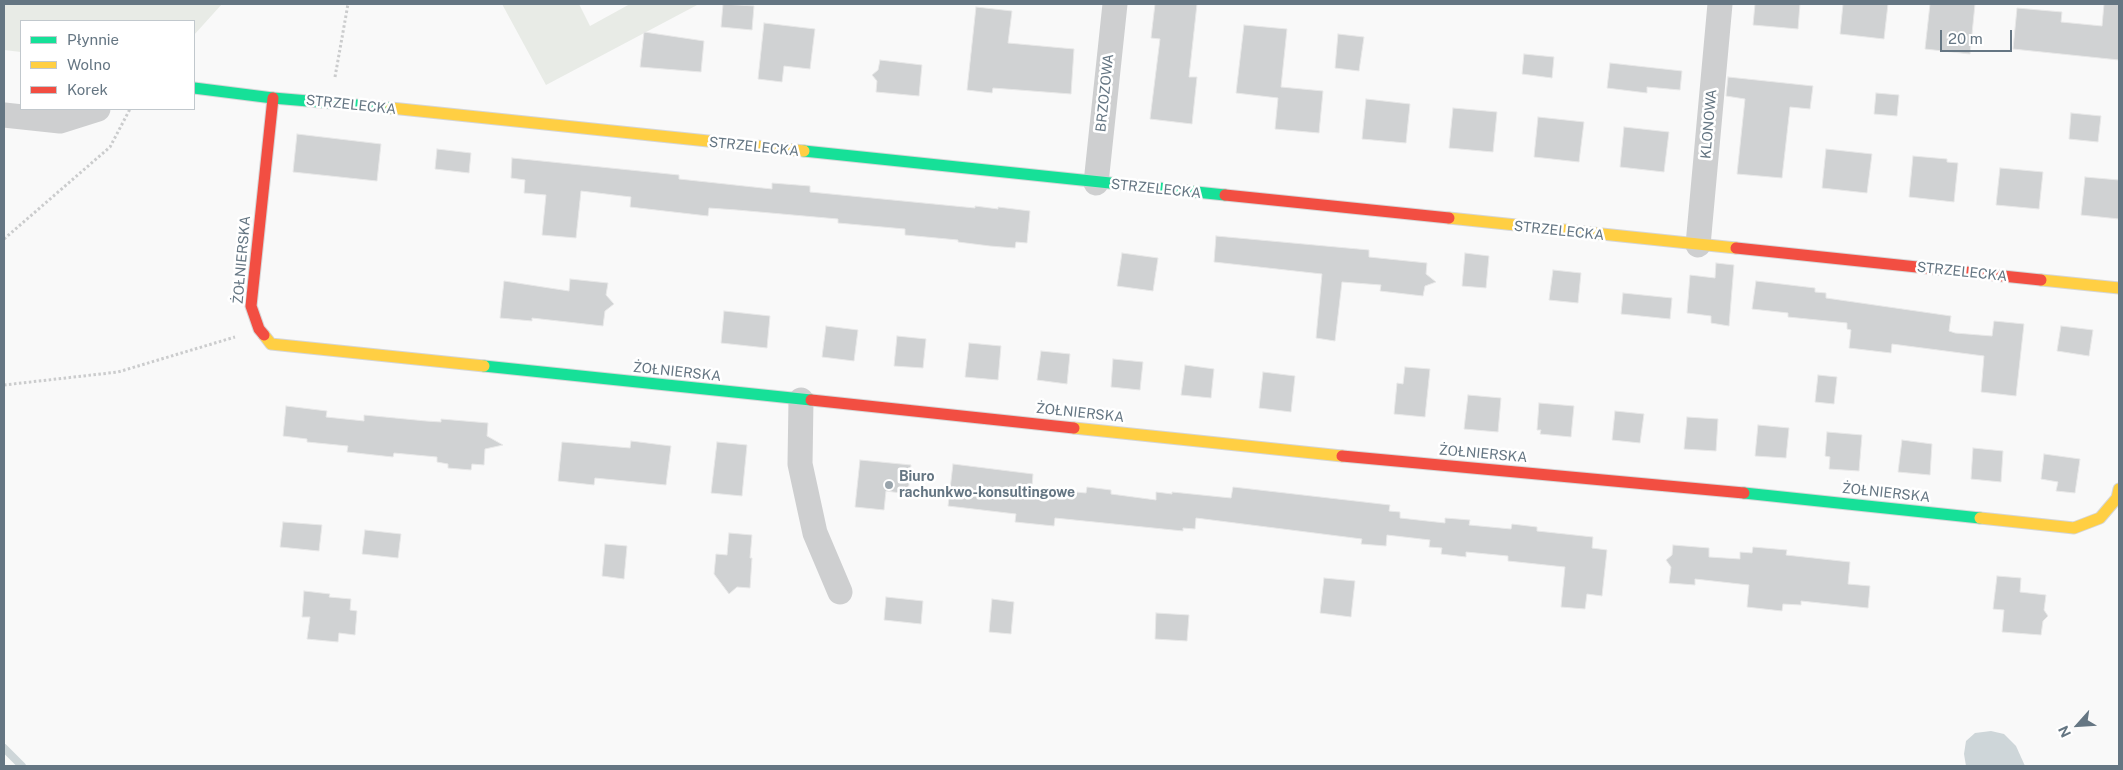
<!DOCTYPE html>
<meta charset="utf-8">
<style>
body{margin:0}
#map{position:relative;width:2123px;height:770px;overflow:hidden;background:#f9f9f9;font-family:"Public Sans",sans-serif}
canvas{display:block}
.frame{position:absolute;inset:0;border:5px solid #657683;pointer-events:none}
.legend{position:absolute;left:20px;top:20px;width:175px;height:90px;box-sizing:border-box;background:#fff;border:1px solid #c1c8cd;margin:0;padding:6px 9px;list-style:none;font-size:15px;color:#657683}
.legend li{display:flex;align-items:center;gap:10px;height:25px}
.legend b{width:25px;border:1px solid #c1c8cd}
.north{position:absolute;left:2053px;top:700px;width:50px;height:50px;-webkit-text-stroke:4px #fff;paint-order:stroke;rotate:244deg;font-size:14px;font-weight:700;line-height:20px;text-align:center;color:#657683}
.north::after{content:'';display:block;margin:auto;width:18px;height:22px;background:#657683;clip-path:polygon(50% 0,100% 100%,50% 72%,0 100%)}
.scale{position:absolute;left:1940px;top:30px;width:72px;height:22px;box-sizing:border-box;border:2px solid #657683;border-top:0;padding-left:6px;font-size:15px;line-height:18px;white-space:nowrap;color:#657683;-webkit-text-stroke:4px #fff;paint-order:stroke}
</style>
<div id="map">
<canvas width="2123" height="770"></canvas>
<div class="frame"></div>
<ul class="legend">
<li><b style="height:6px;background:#16e098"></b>Płynnie</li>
<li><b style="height:6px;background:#ffcf43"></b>Wolno</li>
<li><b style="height:6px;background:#f24e42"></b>Korek</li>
</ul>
<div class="north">N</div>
<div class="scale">20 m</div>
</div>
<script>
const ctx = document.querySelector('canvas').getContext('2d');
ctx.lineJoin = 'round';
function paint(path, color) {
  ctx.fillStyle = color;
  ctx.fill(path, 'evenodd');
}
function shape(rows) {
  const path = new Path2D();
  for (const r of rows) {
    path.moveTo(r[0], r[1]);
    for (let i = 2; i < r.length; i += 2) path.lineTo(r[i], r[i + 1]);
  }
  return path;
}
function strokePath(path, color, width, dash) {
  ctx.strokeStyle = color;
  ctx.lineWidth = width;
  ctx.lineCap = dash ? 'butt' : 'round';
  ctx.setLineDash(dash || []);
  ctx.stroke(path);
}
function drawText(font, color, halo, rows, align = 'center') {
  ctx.font = font + ' "Public Sans",sans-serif';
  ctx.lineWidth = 5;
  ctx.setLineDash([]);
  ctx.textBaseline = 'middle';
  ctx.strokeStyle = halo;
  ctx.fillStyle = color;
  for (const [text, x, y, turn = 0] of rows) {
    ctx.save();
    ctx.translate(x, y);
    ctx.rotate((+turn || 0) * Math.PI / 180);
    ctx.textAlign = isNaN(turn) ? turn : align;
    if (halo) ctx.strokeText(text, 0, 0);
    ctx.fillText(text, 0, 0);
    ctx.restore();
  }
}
const green = shape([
 [4,4,222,4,194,35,194,21,21,21,21,52,4,50],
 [502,4,579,4,590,26,630,4,699,4,546,85]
]);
const water = shape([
 [1991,731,2004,734,2016,746,2025,766,1966,766,1964,754,1966,741,1975,733]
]);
const stream = shape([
 [4,748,22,766]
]);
const building = shape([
 [723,4,754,6,752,30,721,27,723,4],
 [1155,4,1197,4,1189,77,1197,77,1192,124,1150,119,1160,39,1151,38,1155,4],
 [1755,4,1800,4,1798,29,1753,25,1755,4],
 [1843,4,1888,4,1884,39,1840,34,1843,4],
 [1930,4,1975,4,1970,54,1925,49,1930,4],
 [2104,4,2119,4,2119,60,2013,49,2017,8,2062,12,2061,22,2102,26,2104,4],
 [976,7,1012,11,1008,43,1074,49,1071,94,993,88,992,93,967,90,976,7],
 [764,23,815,29,810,69,784,66,782,82,758,79,764,23],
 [1244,25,1287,29,1281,87,1323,91,1319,133,1275,129,1278,98,1236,93,1244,25],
 [644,32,704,41,701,72,640,67,644,32],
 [1338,34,1364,37,1359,71,1335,68,1338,34],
 [1524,54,1554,57,1552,78,1522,74,1524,54],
 [880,60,922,65,919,96,876,92,877,81,872,75,878,70,880,60],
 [1610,63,1682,71,1680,90,1647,87,1647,93,1607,88,1610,63],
 [1728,77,1813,86,1810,109,1790,107,1782,178,1737,174,1745,99,1726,96,1728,77],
 [1876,93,1899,95,1897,116,1874,114,1876,93],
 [1366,99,1410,104,1406,143,1362,139,1366,99],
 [1453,108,1497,112,1493,152,1449,148,1453,108],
 [2071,113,2101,116,2098,142,2069,139,2071,113],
 [1538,117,1584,122,1579,162,1534,157,1538,117],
 [1624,127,1669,132,1664,172,1620,167,1624,127],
 [297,134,381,144,377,181,293,172,297,134],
 [437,149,471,153,469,173,435,169,437,149],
 [1826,149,1872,154,1867,193,1822,188,1826,149],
 [1913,156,1947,159,1947,162,1958,163,1954,202,1909,197,1913,156],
 [512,158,679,175,679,179,772,189,772,183,810,186,810,192,975,208,975,206,998,209,998,207,1030,211,1027,243,1016,242,1015,248,990,246,958,242,958,240,905,235,905,229,838,223,838,219,737,210,709,208,708,216,630,207,631,197,581,191,576,238,542,235,546,195,524,193,525,180,511,178,512,158],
 [2000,168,2043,172,2039,209,1996,205,2000,168],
 [2085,177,2119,180,2119,219,2081,215,2085,177],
 [1216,236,1369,250,1369,257,1427,263,1426,274,1436,282,1425,286,1423,296,1380,291,1381,285,1342,282,1335,341,1316,338,1322,274,1214,262,1216,236],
 [1122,253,1158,258,1153,291,1117,286,1122,253],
 [1465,253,1489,256,1486,288,1462,286,1465,253],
 [1716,263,1734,265,1729,326,1711,323,1711,316,1687,313,1690,275,1715,278,1716,263],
 [1553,270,1581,273,1578,303,1549,300,1553,270],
 [570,279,608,283,606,295,614,304,605,311,603,326,532,318,532,321,500,318,504,281,569,291,570,279],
 [1756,281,1815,288,1815,292,1826,293,1826,298,1951,316,1949,331,1955,333,1992,336,1994,321,2024,324,2016,396,1981,392,1984,356,1892,344,1891,353,1849,348,1851,330,1847,329,1847,323,1788,317,1788,313,1752,309,1756,281],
 [1623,293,1672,298,1670,319,1621,314,1623,293],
 [724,311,770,316,767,348,721,343,724,311],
 [826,326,858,330,854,361,822,357,826,326],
 [2061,326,2093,330,2089,356,2057,351,2061,326],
 [897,336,926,339,923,368,894,366,897,336],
 [969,343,1001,346,998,380,965,377,969,343],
 [1041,351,1070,354,1067,384,1037,380,1041,351],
 [1113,359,1143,362,1140,390,1111,387,1113,359],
 [1185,365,1214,369,1211,398,1181,395,1185,365],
 [1405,367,1430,369,1425,417,1394,414,1397,383,1403,384,1405,367],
 [1263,372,1295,376,1291,412,1259,408,1263,372],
 [1818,375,1837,377,1834,404,1815,402,1818,375],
 [1468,395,1501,398,1498,432,1464,429,1468,395],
 [1539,403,1574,406,1571,437,1540,434,1541,430,1537,430,1539,403],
 [286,406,327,411,326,417,364,421,364,415,426,421,441,422,441,419,488,423,487,436,503,445,485,449,484,465,472,464,471,470,448,468,448,464,437,462,437,457,394,453,393,457,347,452,348,446,307,442,307,439,283,436,286,406],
 [1615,411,1644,414,1640,443,1612,440,1615,411],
 [1687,417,1718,419,1716,451,1684,449,1687,417],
 [1758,425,1789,428,1786,458,1755,456,1758,425],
 [1827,432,1862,435,1859,471,1829,469,1830,457,1825,456,1827,432],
 [1902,440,1932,444,1930,475,1898,472,1902,440],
 [631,441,671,446,666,485,595,478,594,485,558,481,562,442,630,448,631,441],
 [717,442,747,445,742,496,711,493,717,442],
 [1973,448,2003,451,2001,482,1971,479,1973,448],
 [2044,454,2080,459,2075,493,2056,491,2058,482,2041,479,2044,454],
 [860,460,911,465,908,494,886,491,884,510,855,507,860,460],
 [953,464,1033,474,1032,488,1086,493,1087,487,1111,490,1111,494,1156,500,1156,492,1172,494,1172,492,1231,498,1233,487,1390,505,1389,511,1400,512,1400,518,1445,523,1445,518,1470,520,1469,525,1511,529,1512,524,1537,527,1537,531,1593,537,1592,548,1607,550,1602,596,1587,594,1585,609,1561,607,1565,567,1508,561,1508,556,1466,552,1466,557,1441,554,1442,548,1429,547,1430,540,1387,535,1386,546,1361,544,1362,539,1196,518,1195,529,1183,528,1183,531,1055,518,1054,526,1015,522,1016,514,948,506,953,464],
 [283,522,322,525,319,551,280,547,283,522],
 [365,530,401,534,398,558,362,554,365,530],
 [729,533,752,535,750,558,752,558,750,588,737,587,729,594,714,574,716,554,727,555,729,533],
 [605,544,627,546,624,579,602,576,605,544],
 [1673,545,1709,548,1709,557,1740,559,1740,552,1752,553,1753,547,1787,550,1786,555,1850,562,1848,584,1870,586,1868,608,1801,601,1801,605,1783,604,1782,611,1747,607,1749,585,1695,579,1695,585,1669,583,1671,567,1666,560,1672,555,1673,545],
 [1997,576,2021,578,2020,592,2046,595,2044,610,2048,616,2043,621,2041,635,2002,632,2004,610,1993,609,1997,576],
 [1324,578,1355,581,1351,617,1320,613,1324,578],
 [304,591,330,594,329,597,351,599,350,610,357,611,355,635,339,633,338,642,307,639,310,617,302,617,304,591],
 [886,597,923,601,921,624,884,620,886,597],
 [992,599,1014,602,1011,634,989,632,992,599],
 [1156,613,1189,615,1187,641,1155,639,1156,613]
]);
const path = shape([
 [335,77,348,4],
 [4,239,110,147,130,109],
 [4,385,118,372,235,337]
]);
const street = shape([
 [4,115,60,121,98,109],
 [1096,183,1115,4],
 [1698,245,1720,4],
 [801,400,800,464,815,533,840,592]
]);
const fast = shape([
 [194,88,273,98,391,108],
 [804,151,1225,195],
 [484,366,811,400],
 [1744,493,1980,518]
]);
const slow = shape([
 [391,108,804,151],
 [1449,218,1736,248],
 [2041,280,2119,288],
 [264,335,271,344,484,366],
 [1074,428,1342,456],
 [1980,518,2074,528,2100,518,2117,498,2119,489]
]);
const jam = shape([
 [1225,195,1449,218],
 [1736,248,2041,280],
 [264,335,259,329,251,306,273,98],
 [811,400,1074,428],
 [1342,456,1744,493]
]);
const markers = [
 [889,485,5,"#99a4ac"]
];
const streetNames = [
 ["BRZOZOWA",1105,93,-84],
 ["STRZELECKA",351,105,6],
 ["KLONOWA",1709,124,-85],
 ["STRZELECKA",754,147,6],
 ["STRZELECKA",1156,189,6],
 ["STRZELECKA",1559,231,6],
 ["ŻOŁNIERSKA",242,260,-85],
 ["STRZELECKA",1962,272,6],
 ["ŻOŁNIERSKA",677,372,6],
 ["ŻOŁNIERSKA",1080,413,6],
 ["ŻOŁNIERSKA",1483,454,5],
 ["ŻOŁNIERSKA",1886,493,6]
];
const poiNames = [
 ["Biuro",899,477],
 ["rachunkwo-konsultingowe",899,493]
];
paint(green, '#e8ebe6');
paint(water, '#ced6d9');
strokePath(stream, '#ced6d9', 8);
paint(building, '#d0d2d3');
strokePath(building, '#e8e8e8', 1);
strokePath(fast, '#d5d6d7', 13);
strokePath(slow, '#d5d6d7', 13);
strokePath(jam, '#d5d6d7', 13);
strokePath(path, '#cbcccd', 3, [2.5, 2.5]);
strokePath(street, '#cecfd0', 25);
strokePath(fast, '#16e098', 11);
strokePath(slow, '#ffcf43', 11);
strokePath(jam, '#f24e42', 11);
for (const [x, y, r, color] of markers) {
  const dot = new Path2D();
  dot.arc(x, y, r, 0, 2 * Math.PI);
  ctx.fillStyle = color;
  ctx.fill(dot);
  strokePath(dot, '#fff', 2);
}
drawText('14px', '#657683', '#fff', streetNames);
drawText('bold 14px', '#657683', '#fff', poiNames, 'left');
</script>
